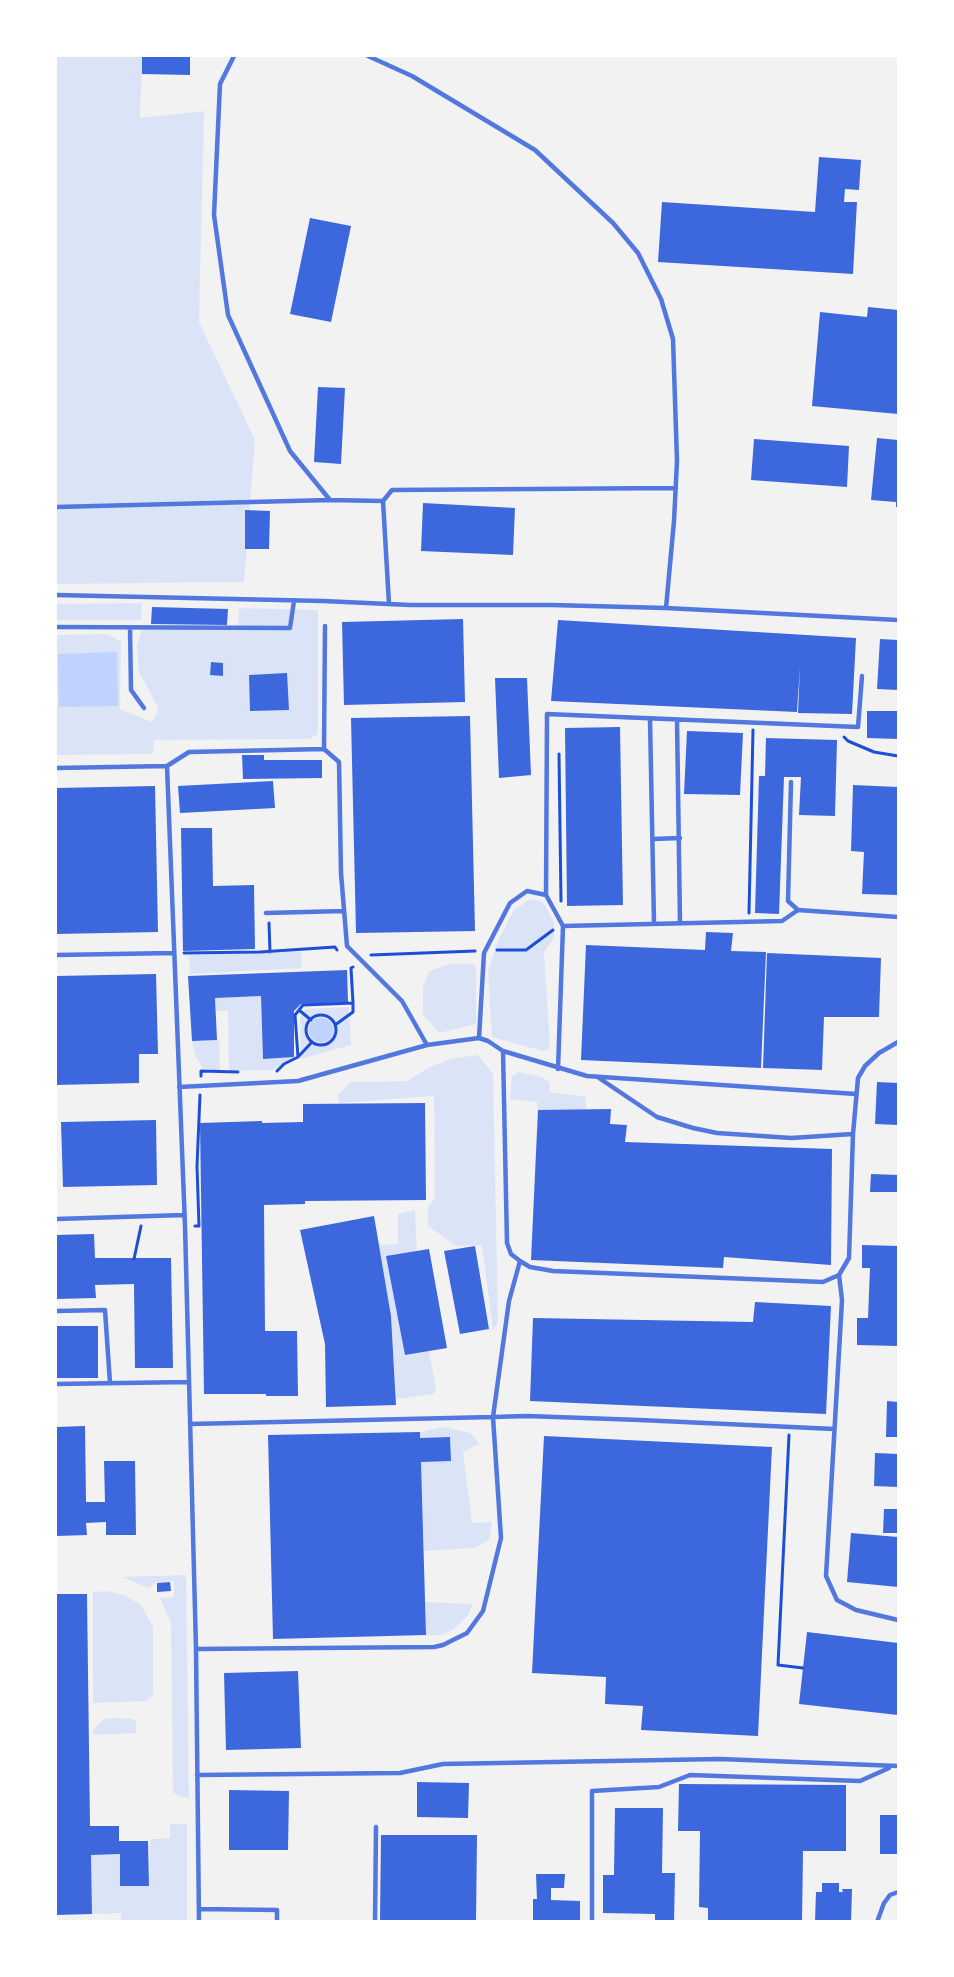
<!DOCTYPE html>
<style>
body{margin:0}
#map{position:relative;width:954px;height:1977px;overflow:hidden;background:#f2f2f2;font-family:"IBM Plex Serif",serif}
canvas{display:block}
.frame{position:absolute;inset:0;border:57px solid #fff;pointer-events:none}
</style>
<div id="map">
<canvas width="954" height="1977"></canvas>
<div class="frame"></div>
</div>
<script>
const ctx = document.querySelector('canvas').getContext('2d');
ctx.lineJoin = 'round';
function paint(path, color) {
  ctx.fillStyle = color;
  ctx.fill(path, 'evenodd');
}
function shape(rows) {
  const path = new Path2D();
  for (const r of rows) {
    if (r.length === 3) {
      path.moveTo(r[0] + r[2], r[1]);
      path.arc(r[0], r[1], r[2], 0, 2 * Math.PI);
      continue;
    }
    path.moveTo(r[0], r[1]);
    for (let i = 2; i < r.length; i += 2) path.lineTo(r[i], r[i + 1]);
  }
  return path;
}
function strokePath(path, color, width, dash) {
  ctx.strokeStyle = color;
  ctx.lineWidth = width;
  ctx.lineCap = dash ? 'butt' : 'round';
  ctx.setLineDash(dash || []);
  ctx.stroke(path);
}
const green = shape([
 [56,56,142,56,140,118,204,111,199,322,255,440,244,582,56,584],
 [142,603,141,620,56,620,56,604],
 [239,608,318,610,318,734,309,739,154,740,153,754,56,755,56,635,108,634,121,642,120,709,152,722,159,709,139,672,137,648,142,627,238,628],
 [530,899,543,902,554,922,554,938,544,952,550,1048,543,1051,492,1037,488,972,497,943,513,911],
 [301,952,302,968,190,974,189,955],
 [450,964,474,964,476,969,476,1024,439,1033,423,1015,423,987,429,971],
 [261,996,263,1059,294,1057,273,1070,229,1071,228,1011,216,1011,215,998],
 [349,1007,351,1045,301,1059,300,1018,305,1009],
 [219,1040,220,1071,203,1068,196,1058,192,1041],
 [478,1055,493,1074,498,1321,493,1331,482,1245,456,1246,428,1226,428,1207,435,1198,434,1096,339,1103,338,1095,350,1082,407,1081,428,1068,450,1059],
 [519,1072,542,1077,549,1082,550,1092,586,1097,586,1110,538,1110,537,1102,510,1099,512,1076],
 [415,1210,417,1251,387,1257,405,1355,429,1351,436,1390,433,1394,396,1399,391,1316,379,1245,398,1244,398,1214],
 [444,1427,471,1433,479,1444,463,1452,472,1523,492,1522,489,1540,474,1548,424,1551,421,1462,451,1461,450,1437,420,1438,420,1432],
 [186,1575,189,1798,180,1797,173,1792,171,1622,160,1598,174,1597,174,1581,156,1582,148,1588,122,1577],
 [107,1591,124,1595,141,1605,153,1627,153,1695,146,1701,93,1703,93,1592],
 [425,1602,473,1604,468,1615,454,1629,441,1635,426,1635],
 [107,1718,133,1719,136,1722,136,1733,94,1735,92,1732,99,1723],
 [170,1824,187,1824,187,1921,121,1921,121,1913,92,1914,91,1855,120,1854,120,1886,149,1886,150,1839,170,1838]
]);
const water = shape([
 [117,652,118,706,59,707,58,654],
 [321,1030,12]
]);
const building = shape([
 [142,56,190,56,190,75,142,74],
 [819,157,861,160,859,190,845,189,844,202,857,202,853,274,658,262,662,202,815,212],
 [310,218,351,226,331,322,290,314],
 [868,307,898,310,898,414,812,406,820,312,867,317],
 [318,387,345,388,341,464,314,462],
 [877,438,898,440,898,507,896,507,896,502,871,500],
 [754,439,849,446,847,487,751,480],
 [423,503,515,508,513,555,421,551],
 [245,510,270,511,269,549,245,549],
 [152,607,228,609,227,625,151,624],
 [463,619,465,702,344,705,342,622],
 [558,620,856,638,852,714,798,713,800,666,797,712,551,701],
 [880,639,898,640,898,690,877,689],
 [211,662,223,663,223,676,210,675],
 [287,673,289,710,250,711,249,675],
 [495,678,527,678,531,775,499,778],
 [867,711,898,711,898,739,867,738],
 [470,716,475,931,356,933,351,718],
 [620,727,623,905,567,906,565,728],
 [687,731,743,733,740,795,684,794],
 [766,738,837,740,835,816,799,815,801,777,784,777,779,914,755,913,759,776,765,776],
 [242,755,264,755,264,760,322,760,322,778,243,779],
 [273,781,275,808,180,813,178,786],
 [853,785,898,787,898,895,862,894,864,852,851,851],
 [155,786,158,932,56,934,56,788],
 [181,828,212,828,213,886,254,885,255,949,183,951],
 [706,932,733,933,731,951,766,952,761,1068,581,1060,586,945,705,950],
 [767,953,881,958,879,1017,824,1017,822,1070,763,1068],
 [347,970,348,1002,301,1004,294,1011,294,1057,263,1059,261,996,215,998,217,1040,192,1041,188,976],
 [156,974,158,1054,139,1054,139,1083,56,1085,56,976],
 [877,1082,898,1083,898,1125,875,1124],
 [425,1103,426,1200,305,1201,305,1204,264,1205,265,1331,297,1331,298,1396,266,1396,266,1394,204,1394,200,1123,262,1121,262,1123,303,1122,303,1104],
 [611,1109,610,1124,627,1125,625,1142,832,1149,831,1265,724,1257,723,1268,531,1260,538,1110],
 [156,1120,157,1185,63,1187,61,1122],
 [871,1174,898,1175,898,1192,870,1192],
 [374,1216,391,1316,396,1405,326,1407,325,1344,300,1230],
 [94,1234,95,1258,171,1258,173,1368,135,1368,134,1284,95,1285,96,1298,56,1299,56,1235],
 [862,1245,898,1246,898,1346,857,1345,857,1318,868,1318,870,1268,862,1268],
 [475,1246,489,1329,460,1334,444,1251],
 [429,1249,447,1348,405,1355,386,1256],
 [755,1302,831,1306,826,1414,530,1401,533,1318,753,1322],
 [56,1326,98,1326,98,1378,56,1378],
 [887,1401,898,1402,898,1437,886,1437],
 [85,1426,86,1502,105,1502,104,1461,135,1461,136,1535,106,1535,106,1522,86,1523,87,1535,56,1536,56,1427],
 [420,1432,420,1438,450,1437,451,1461,421,1462,426,1635,273,1639,268,1435],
 [544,1436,772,1447,758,1736,641,1730,643,1706,605,1704,606,1677,532,1673],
 [875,1453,898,1454,898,1487,874,1486],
 [884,1509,898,1509,898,1533,883,1533],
 [851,1533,898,1537,898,1587,847,1582],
 [170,1582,171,1591,157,1592,157,1583],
 [56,1594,87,1594,90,1826,119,1826,119,1841,148,1841,149,1886,120,1886,120,1854,91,1855,92,1914,56,1915],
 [807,1632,898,1643,898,1715,799,1704],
 [298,1671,301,1748,226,1750,224,1673],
 [417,1782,469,1783,468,1818,417,1817],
 [679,1784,846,1785,846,1851,803,1851,802,1922,708,1922,708,1908,699,1907,700,1831,678,1831],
 [229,1790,289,1791,288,1850,229,1850],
 [615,1808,663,1808,662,1873,675,1873,674,1922,655,1922,655,1914,603,1913,603,1875,614,1875],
 [880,1815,898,1815,898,1854,880,1854],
 [381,1835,477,1835,476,1922,380,1922],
 [536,1874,565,1874,564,1888,551,1888,551,1900,580,1901,580,1922,533,1922,533,1899,537,1899],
 [822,1883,839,1883,839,1892,843,1892,842,1889,852,1889,851,1922,815,1922,816,1892,822,1892]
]);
const path = shape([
 [844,737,848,741,874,752,898,756],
 [559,754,561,901],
 [749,913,753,730],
 [269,923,270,952],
 [497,950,526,950,553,930],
 [184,953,260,952,335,947,337,950],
 [371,955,475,951],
 [353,1003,351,968,353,967],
 [299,1010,311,1020],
 [321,1030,15],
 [298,1057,312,1042],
 [277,1071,284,1064,298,1057,295,1015,303,1005,353,1003,353,1012,335,1025],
 [201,1076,201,1071,238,1072],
 [195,1226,199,1226,197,1166,200,1095],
 [134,1259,141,1226],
 [789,1435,778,1665,803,1668]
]);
const service = shape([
 [234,56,220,84,214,215,228,315,290,451,330,500,383,501,389,604],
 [368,56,412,76,535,150,613,223,638,253,661,299,673,339,677,461,674,521,666,608],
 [383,501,392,490,676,488],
 [56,507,330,500],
 [56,595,323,601,410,605,552,605,666,608,898,620],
 [56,627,290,628,294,601],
 [130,628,131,690,144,708],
 [650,719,654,923],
 [677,720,680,923],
 [324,749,339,762,341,873,347,946,402,1001,427,1045],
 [167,766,185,1226,196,1649,199,1922],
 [56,768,167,766,189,752,324,749,325,626],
 [791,782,788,901,798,910,898,917],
 [653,839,680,838],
 [546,895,563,926,558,1069],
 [266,913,344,911],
 [563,926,782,921,798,910],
 [56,955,173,953],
 [479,1038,484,953,510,903,527,891,546,895,547,714,858,727,862,676],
 [503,1051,507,1243,511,1254,520,1261,530,1267,553,1271,823,1282,839,1275,849,1258,853,1134,858,1078,865,1066,879,1053,898,1042],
 [599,1078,657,1117,693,1128,717,1133,791,1138,853,1134],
 [179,1087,298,1081,427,1045,479,1038,488,1041,503,1051,587,1076,856,1094],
 [56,1219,184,1215],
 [520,1261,509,1301,493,1417,527,1416,640,1420,834,1429],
 [839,1275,842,1300,826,1576,837,1600,856,1610,898,1620],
 [56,1311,105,1310,110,1383],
 [56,1384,189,1382],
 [190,1424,493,1417,501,1538,483,1611,467,1633,443,1645,434,1647,196,1649],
 [197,1775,400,1773,443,1764,720,1759,898,1766],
 [199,1909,277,1910,277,1922],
 [375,1922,376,1827],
 [592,1922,592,1791,659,1787,690,1775,860,1781,889,1768],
 [877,1922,884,1903,890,1895,898,1892]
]);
paint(green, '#dbe4f7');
paint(water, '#bfd3fe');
paint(building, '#3d67dc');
strokePath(path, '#1d4ed8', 3);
strokePath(service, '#5277de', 4.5);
</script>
